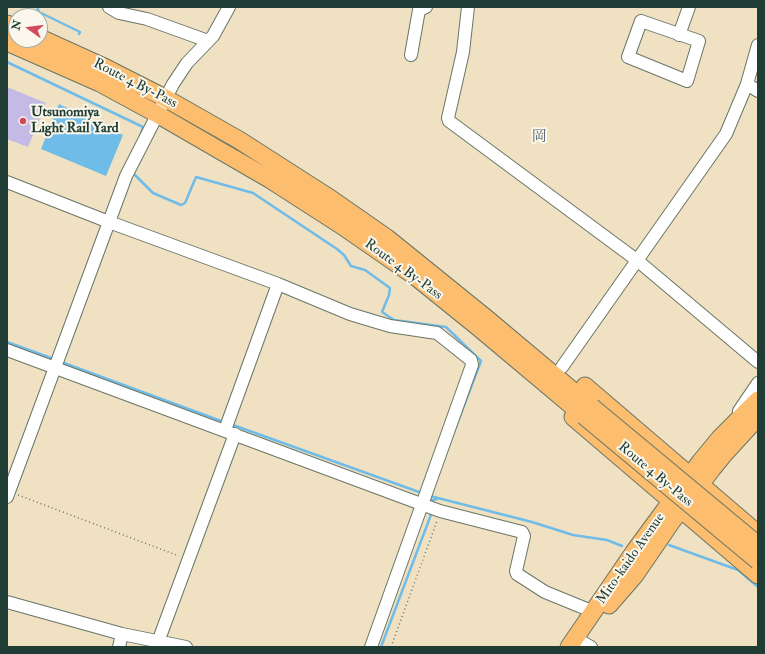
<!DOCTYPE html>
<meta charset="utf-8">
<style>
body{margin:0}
#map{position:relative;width:765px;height:654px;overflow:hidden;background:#f0e1c3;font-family:"IM FELL Double Pica",serif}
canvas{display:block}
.frame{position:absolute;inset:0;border:8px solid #1f3d34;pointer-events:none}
.north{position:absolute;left:8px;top:8px;width:40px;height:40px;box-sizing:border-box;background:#fbf7ec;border:1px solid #a3ada2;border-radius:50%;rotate:284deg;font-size:11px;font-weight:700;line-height:16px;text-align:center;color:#1f3d34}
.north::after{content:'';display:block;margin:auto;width:14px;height:18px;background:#d1495b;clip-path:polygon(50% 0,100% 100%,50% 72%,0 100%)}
</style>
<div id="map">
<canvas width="765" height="654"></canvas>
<div class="frame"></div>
<div class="north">N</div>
</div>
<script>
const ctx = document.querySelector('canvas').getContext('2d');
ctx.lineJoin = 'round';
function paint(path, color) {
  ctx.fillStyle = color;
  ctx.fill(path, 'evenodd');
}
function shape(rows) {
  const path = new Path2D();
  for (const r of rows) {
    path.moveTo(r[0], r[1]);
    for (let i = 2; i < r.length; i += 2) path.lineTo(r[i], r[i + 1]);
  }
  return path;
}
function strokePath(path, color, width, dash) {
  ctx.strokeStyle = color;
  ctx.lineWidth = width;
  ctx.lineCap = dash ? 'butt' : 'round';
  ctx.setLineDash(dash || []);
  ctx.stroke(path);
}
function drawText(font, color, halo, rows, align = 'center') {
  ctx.font = font + ' "IM FELL Double Pica","Noto Serif JP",serif';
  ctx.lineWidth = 4;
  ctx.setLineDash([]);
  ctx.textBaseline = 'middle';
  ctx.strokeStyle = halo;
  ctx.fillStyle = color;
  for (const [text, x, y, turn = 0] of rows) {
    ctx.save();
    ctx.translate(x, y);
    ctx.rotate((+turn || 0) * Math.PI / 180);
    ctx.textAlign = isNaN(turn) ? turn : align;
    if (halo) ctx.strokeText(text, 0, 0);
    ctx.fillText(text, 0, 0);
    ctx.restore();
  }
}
const water = shape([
 [59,104,123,135,106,176,41,149]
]);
const stream = shape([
 [37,7,39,12,80,32,79,34],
 [7,62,143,127,140,137],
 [133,173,153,193,181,205,185,203,196,177,253,193,337,249,344,255,351,266,365,270,390,288,389,295,382,312,394,320,446,327,481,361,454,432],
 [7,342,51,358],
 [64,363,221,421],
 [233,425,419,492],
 [430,496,532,522,573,535,607,540,622,546],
 [428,501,437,499],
 [669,545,738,570,758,587],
 [381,647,432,512]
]);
const building = shape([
 [7,87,46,103,28,147,7,139]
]);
const path = shape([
 [18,495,179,556],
 [391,647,437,521]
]);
const minor = shape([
 [109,7,119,13,147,19,208,41],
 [468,7,463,52,448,118,449,121,638,261,758,362],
 [641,21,699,41,687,81,628,57,641,21],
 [679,35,689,7],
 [411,55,419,10,426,7],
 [747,84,758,91],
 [7,182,109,222,278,284,350,314,390,326,437,333,471,360,472,365,371,647],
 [7,350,440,511,522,532,524,536,516,571,517,574,545,592,594,612],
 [562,367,726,134,747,84,758,45],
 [739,411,758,383],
 [225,430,278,284],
 [7,497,126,176,173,84,187,63,213,36,229,7],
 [7,602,122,634,186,647],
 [575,638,591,647],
 [158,642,235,434],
 [119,647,122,634]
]);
const highway = shape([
 [7,24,16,28],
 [40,38,106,68,165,98,239,140,331,199,387,238,486,318,592,407],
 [7,42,100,83,157,114,271,180,341,225,416,277,478,327,584,416],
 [585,386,758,534],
 [573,417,758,575],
 [609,605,635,575,672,521,712,469,725,453,758,417],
 [569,647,634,552,701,461,720,438,758,400]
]);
const highwayBridge = shape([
 [592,407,758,545],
 [584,416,758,561]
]);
const markers = [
 [23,121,4,"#d1495b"]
];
const streetNames = [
 ["Route 4 By-Pass",135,84,27],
 ["Route 4 By-Pass",403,270,36],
 ["Route 4 By-Pass",655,475,40],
 ["Mito-kaido Avenue",631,559,-55]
];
const poiNames = [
 ["Utsunomiya",31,113],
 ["Light Rail Yard",31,129]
];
const neighbourhoodNames = [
 ["岡",539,138]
];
paint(water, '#6fbce9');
strokePath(stream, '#6fbce9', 2.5);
paint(building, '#c3bae6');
strokePath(minor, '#687666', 14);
strokePath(highway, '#687666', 19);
strokePath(path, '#687666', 1.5, [1, 3]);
strokePath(minor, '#fff', 12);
strokePath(highway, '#fcbd6f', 17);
strokePath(highwayBridge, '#687666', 19, []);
strokePath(highwayBridge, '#fcbd6f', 17);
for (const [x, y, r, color] of markers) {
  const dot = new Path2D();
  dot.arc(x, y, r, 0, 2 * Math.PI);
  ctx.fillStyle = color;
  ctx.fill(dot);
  strokePath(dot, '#fbf7ec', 1.5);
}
drawText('14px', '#1f3d34', '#fbf7ec', streetNames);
drawText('bold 14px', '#1f3d34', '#fbf7ec', poiNames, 'left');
drawText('15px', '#586972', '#fbf7ec', neighbourhoodNames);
</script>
